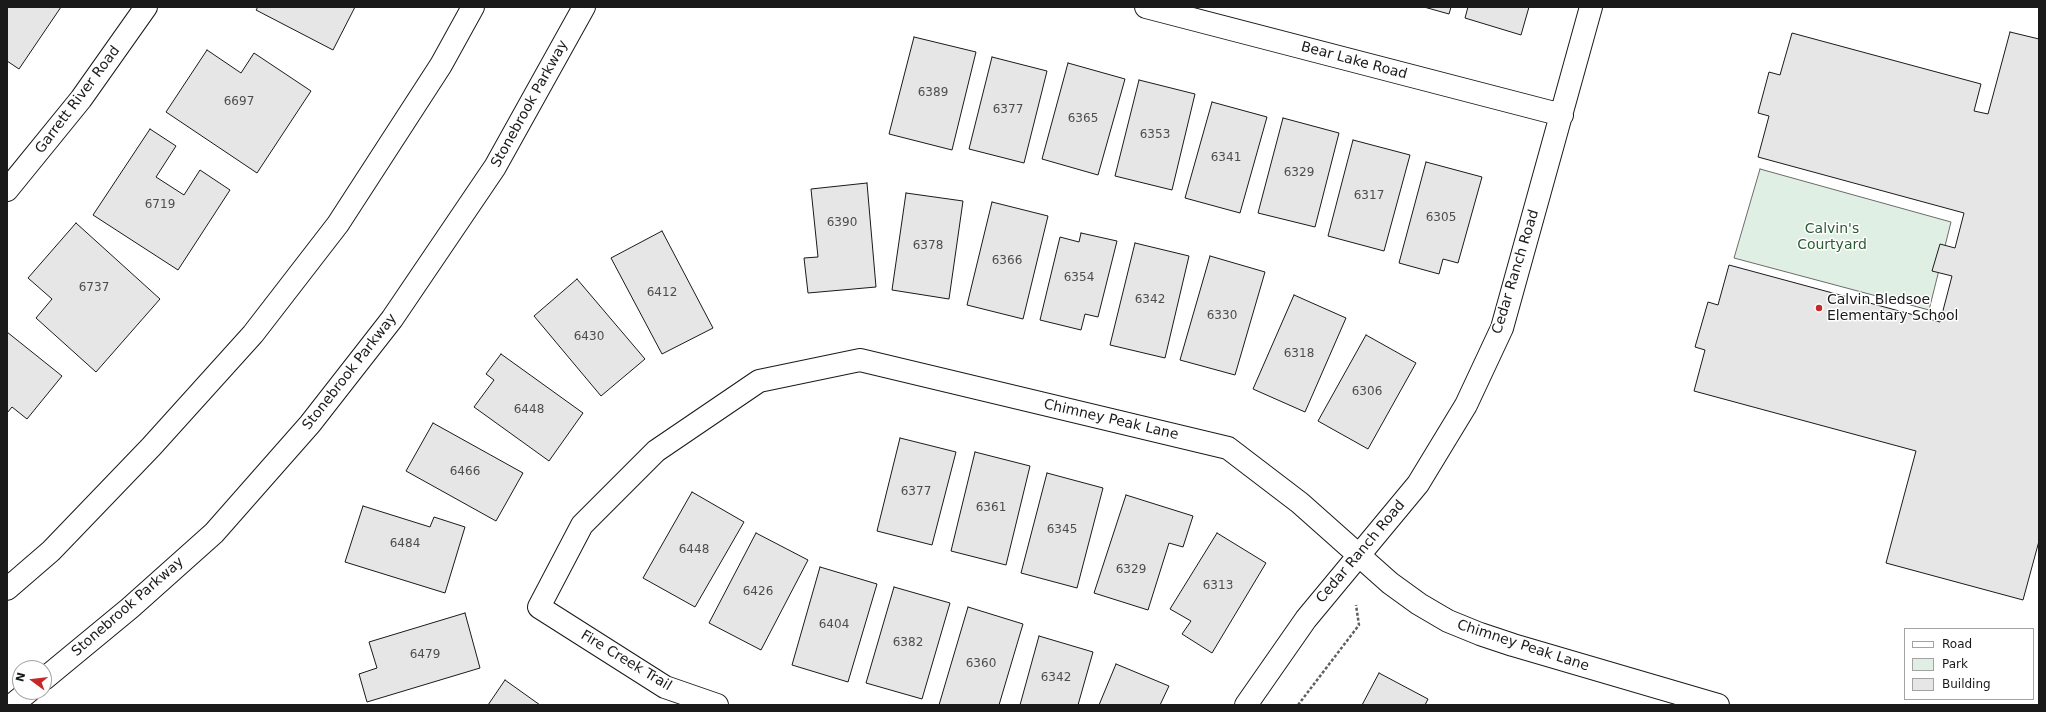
<!DOCTYPE html>
<style>
body{margin:0}
#map{position:relative;width:2046px;height:712px;overflow:hidden;background:#fff;font-family:"DejaVu Sans",sans-serif}
canvas{display:block}
.frame{position:absolute;inset:0;border:8px solid #1a1a1a;pointer-events:none}
.legend{position:absolute;left:1904px;top:628px;width:130px;height:72px;box-sizing:border-box;background:#fff;border:1px solid #a3a3a3;margin:0;padding:5px 7px;list-style:none;font-size:12px;color:#1a1a1a}
.legend li{display:flex;align-items:center;gap:8px;height:20px}
.legend b{width:20px;border:1px solid #a3a3a3}
.north{position:absolute;left:12px;top:660px;width:40px;height:40px;box-sizing:border-box;background:#fff;border:1px solid #a3a3a3;border-radius:50%;rotate:285deg;font-size:11px;font-weight:700;line-height:16px;text-align:center;color:#1a1a1a}
.north::after{content:'';display:block;margin:auto;width:14px;height:18px;background:#c62828;clip-path:polygon(50% 0,100% 100%,50% 72%,0 100%)}
</style>
<div id="map">
<canvas width="2046" height="712"></canvas>
<div class="frame"></div>
<ul class="legend">
<li><b style="height:5px;background:#fff"></b>Road</li>
<li><b style="height:11px;background:#e0efe3"></b>Park</li>
<li><b style="height:11px;background:#e6e6e6"></b>Building</li>
</ul>
<div class="north">N</div>
</div>
<script>
const ctx = document.querySelector('canvas').getContext('2d');
ctx.lineJoin = 'round';
function paint(path, color) {
  ctx.fillStyle = color;
  ctx.fill(path, 'evenodd');
}
function shape(rows) {
  const path = new Path2D();
  for (const r of rows) {
    path.moveTo(r[0], r[1]);
    for (let i = 2; i < r.length; i += 2) path.lineTo(r[i], r[i + 1]);
  }
  return path;
}
function strokePath(path, color, width, dash) {
  ctx.strokeStyle = color;
  ctx.lineWidth = width;
  ctx.lineCap = dash ? 'butt' : 'round';
  ctx.setLineDash(dash || []);
  ctx.stroke(path);
}
function drawText(font, color, halo, rows, align = 'center') {
  ctx.font = font + ' "DejaVu Sans",sans-serif';
  ctx.lineWidth = 3;
  ctx.setLineDash([]);
  ctx.textBaseline = 'middle';
  ctx.strokeStyle = halo;
  ctx.fillStyle = color;
  for (const [text, x, y, turn = 0] of rows) {
    ctx.save();
    ctx.translate(x, y);
    ctx.rotate((+turn || 0) * Math.PI / 180);
    ctx.textAlign = isNaN(turn) ? turn : align;
    if (halo) ctx.strokeText(text, 0, 0);
    ctx.fillText(text, 0, 0);
    ctx.restore();
  }
}
const green = shape([
 [1760,169,1951,222,1929,310,1734,258,1760,169]
]);
const building = shape([
 [7,7,61,7,19,69,7,61,7,7],
 [258,7,355,7,333,50,256,10,258,7],
 [1424,7,1451,7,1449,14,1424,7],
 [1468,7,1529,7,1521,35,1465,18,1468,7],
 [2010,32,2039,39,2039,541,2023,600,1886,563,1916,451,1694,391,1705,350,1695,347,1708,302,1718,305,1729,265,1940,322,1952,276,1932,271,1940,244,1955,248,1964,213,1758,157,1769,116,1758,113,1769,72,1780,75,1792,33,1981,84,1974,111,1988,114,2010,32],
 [914,37,976,52,952,150,889,134,914,37],
 [207,50,241,73,254,53,311,91,257,173,166,112,207,50],
 [992,57,1047,71,1024,163,969,149,992,57],
 [1068,63,1125,79,1098,175,1042,159,1068,63],
 [1139,80,1195,94,1172,190,1115,176,1139,80],
 [1212,102,1267,117,1240,213,1185,198,1212,102],
 [1283,118,1339,133,1315,227,1258,213,1283,118],
 [150,129,176,146,156,177,184,195,200,170,230,190,178,270,93,215,150,129],
 [1353,140,1410,155,1384,251,1328,236,1353,140],
 [1426,162,1482,177,1458,263,1443,259,1439,274,1399,263,1426,162],
 [867,183,876,287,808,293,804,258,818,257,811,189,867,183],
 [906,193,963,201,949,299,892,290,906,193],
 [992,202,1048,216,1023,319,967,305,992,202],
 [76,223,160,299,96,372,36,318,52,299,28,278,76,223],
 [662,231,713,328,662,354,611,258,662,231],
 [1081,233,1117,241,1098,317,1085,314,1081,330,1040,320,1060,237,1079,242,1081,233],
 [1135,243,1189,256,1165,358,1110,345,1135,243],
 [1210,256,1265,272,1235,375,1180,360,1210,256],
 [577,279,645,359,601,396,534,316,577,279],
 [1294,295,1346,318,1305,412,1253,389,1294,295],
 [7,332,62,376,27,419,12,407,7,413,7,332],
 [1366,335,1416,363,1368,449,1318,421,1366,335],
 [501,354,583,413,549,461,474,407,494,380,486,374,501,354],
 [433,423,523,473,496,521,406,471,433,423],
 [900,438,956,452,932,545,877,531,900,438],
 [975,452,1030,466,1006,565,951,551,975,452],
 [1047,473,1103,488,1077,588,1021,573,1047,473],
 [692,492,744,522,695,607,643,578,692,492],
 [1126,495,1193,516,1183,547,1169,543,1148,610,1094,593,1126,495],
 [363,506,430,527,434,517,465,527,445,593,345,562,363,506],
 [756,533,808,560,761,650,709,623,756,533],
 [1217,533,1266,563,1212,653,1182,634,1191,621,1170,609,1217,533],
 [820,567,877,584,848,682,792,665,820,567],
 [894,587,950,603,922,699,866,683,894,587],
 [968,607,1023,624,999,705,939,705,968,607],
 [465,613,480,668,367,702,359,674,377,668,369,642,465,613],
 [1039,636,1093,652,1078,705,1020,705,1039,636],
 [1116,664,1169,686,1160,705,1099,705,1116,664],
 [1379,673,1428,699,1425,705,1362,705,1379,673],
 [505,680,540,705,488,705,505,680]
]);
const path = shape([
 [1298,705,1359,625,1356,605]
]);
const minor = shape([
 [1146,7,1562,115],
 [7,190,81,99,146,7],
 [717,705,665,687,539,607,582,525,656,451,759,381,860,360,1228,448,1300,503,1390,583,1419,604,1448,621,1480,634,1513,645,1718,705],
 [1246,705,1306,619,1418,484,1466,405,1502,328,1591,7]
]);
const major = shape([
 [7,589,51,551,151,447,253,334,338,224,441,65,473,7],
 [44,679,130,608,214,533,310,424,392,319,495,167,584,7],
 [12,705,28,692]
]);
const markers = [
 [1819,308,4,"#c62828"]
];
const numberNames = [
 ["6389",933,93],
 ["6697",239,102],
 ["6377",1008,110],
 ["6365",1083,119],
 ["6353",1155,135],
 ["6341",1226,158],
 ["6329",1299,173],
 ["6317",1369,196],
 ["6719",160,205],
 ["6305",1441,218],
 ["6390",842,223],
 ["6378",928,246],
 ["6366",1007,261],
 ["6354",1079,278],
 ["6737",94,288],
 ["6412",662,293],
 ["6342",1150,300],
 ["6330",1222,316],
 ["6430",589,337],
 ["6318",1299,354],
 ["6306",1367,392],
 ["6448",529,410],
 ["6466",465,472],
 ["6377",916,492],
 ["6361",991,508],
 ["6345",1062,530],
 ["6484",405,544],
 ["6448",694,550],
 ["6329",1131,570],
 ["6313",1218,586],
 ["6426",758,592],
 ["6404",834,625],
 ["6382",908,643],
 ["6479",425,655],
 ["6360",981,664],
 ["6342",1056,678]
];
const streetNames = [
 ["Bear Lake Road",1354,61,15],
 ["Garrett River Road",78,100,-53],
 ["Stonebrook Parkway",530,104,-61],
 ["Cedar Ranch Road",1516,272,-73],
 ["Stonebrook Parkway",350,372,-52],
 ["Chimney Peak Lane",1111,420,13],
 ["Cedar Ranch Road",1361,552,-50],
 ["Stonebrook Parkway",128,607,-41],
 ["Chimney Peak Lane",1523,646,18],
 ["Fire Creek Trail",626,661,31]
];
const parkNames = [
 ["Calvin's",1832,229],
 ["Courtyard",1832,245]
];
const poiNames = [
 ["Calvin Bledsoe",1827,300],
 ["Elementary School",1827,316]
];
paint(green, '#e0efe3');
strokePath(green, '#6a6a6a', 1);
paint(building, '#e6e6e6');
strokePath(building, '#1a1a1a', 1);
strokePath(minor, '#1a1a1a', 24);
strokePath(major, '#1a1a1a', 24);
strokePath(path, '#5f5f5f', 2.5, [3, 2]);
strokePath(minor, '#fff', 22);
strokePath(major, '#fff', 22);
for (const [x, y, r, color] of markers) {
  const dot = new Path2D();
  dot.arc(x, y, r, 0, 2 * Math.PI);
  ctx.fillStyle = color;
  ctx.fill(dot);
  strokePath(dot, '#fff', 1.5);
}
drawText('12px', '#4d4d4d', null, numberNames);
drawText('14px', '#1a1a1a', '#fff', streetNames);
drawText('14px', '#2b5a34', '#fff', parkNames);
drawText('14px', '#1a1a1a', '#fff', poiNames, 'left');
</script>
